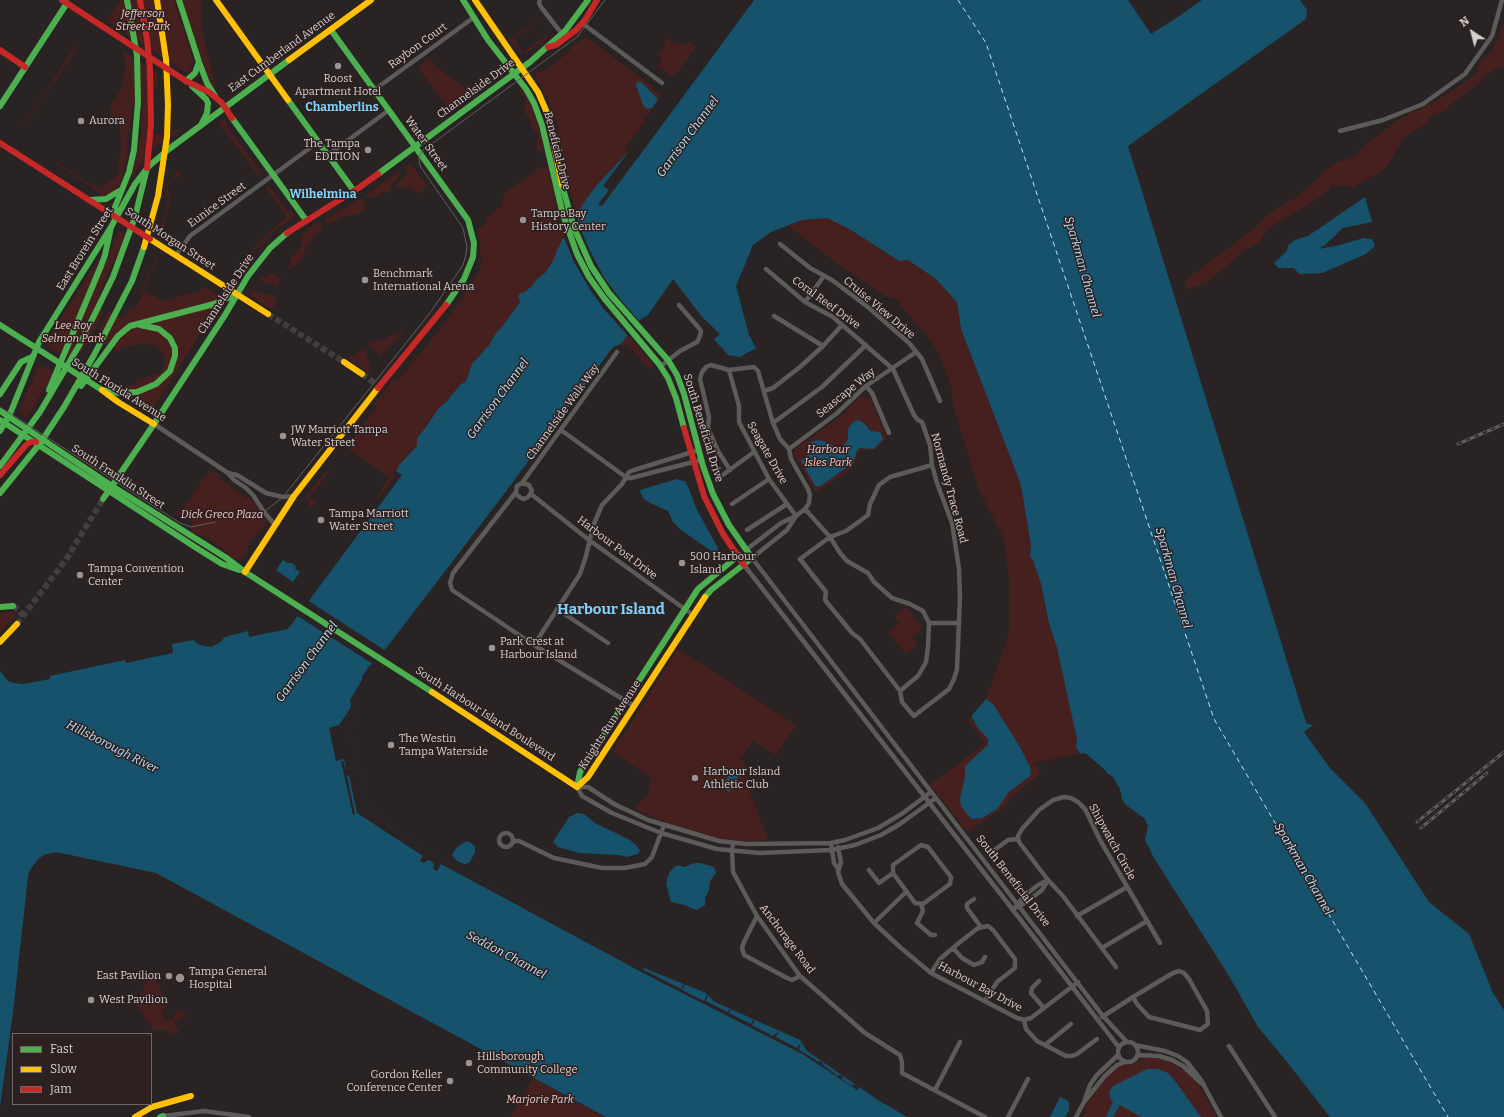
<!DOCTYPE html>
<style>
body{margin:0}
#map{position:relative;width:1504px;height:1117px;overflow:hidden;background:#292323;font-family:Bitter,serif}
canvas{display:block}
.legend{position:absolute;left:12px;top:1033px;width:140px;height:72px;box-sizing:border-box;background:#2c2020;border:1px solid #716666;margin:0;padding:5px 7px;list-style:none;font-size:12px;color:#d8d0cf}
.legend li{display:flex;align-items:center;gap:8px;height:20px}
.legend b{width:20px;border:1px solid #716666}
.north{position:absolute;left:1452px;top:12px;width:40px;height:40px;-webkit-text-stroke:3px #2c2020;paint-order:stroke;rotate:324deg;font-size:11px;font-weight:700;line-height:16px;text-align:center;color:#d8d0cf}
.north::after{content:'';display:block;margin:auto;width:14px;height:18px;background:#d8d0cf;clip-path:polygon(50% 0,100% 100%,50% 72%,0 100%)}
</style>
<div id="map">
<canvas width="1504" height="1117"></canvas>
<ul class="legend">
<li><b style="height:5px;background:#4caf50"></b>Fast</li>
<li><b style="height:5px;background:#ffc107"></b>Slow</li>
<li><b style="height:5px;background:#c62828"></b>Jam</li>
</ul>
<div class="north">N</div>
</div>
<script>
const ctx = document.querySelector('canvas').getContext('2d');
ctx.lineJoin = 'round';
function paint(path, color) {
  ctx.fillStyle = color;
  ctx.fill(path, 'evenodd');
}
function shape(rows) {
  const path = new Path2D();
  for (const r of rows) {
    if (r.length === 3) {
      path.moveTo(r[0] + r[2], r[1]);
      path.arc(r[0], r[1], r[2], 0, 2 * Math.PI);
      continue;
    }
    path.moveTo(r[0], r[1]);
    for (let i = 2; i < r.length; i += 2) path.lineTo(r[i], r[i + 1]);
  }
  return path;
}
function strokePath(path, color, width, dash) {
  ctx.strokeStyle = color;
  ctx.lineWidth = width;
  ctx.lineCap = dash ? 'butt' : 'round';
  ctx.setLineDash(dash || []);
  ctx.stroke(path);
}
function drawText(font, color, halo, rows, align = 'center') {
  ctx.font = font + ' Bitter,serif';
  ctx.lineWidth = 3;
  ctx.setLineDash([]);
  ctx.textBaseline = 'middle';
  ctx.strokeStyle = halo;
  ctx.fillStyle = color;
  for (const [text, x, y, turn = 0] of rows) {
    ctx.save();
    ctx.translate(x, y);
    ctx.rotate((+turn || 0) * Math.PI / 180);
    ctx.textAlign = isNaN(turn) ? turn : align;
    if (halo) ctx.strokeText(text, 0, 0);
    ctx.fillText(text, 0, 0);
    ctx.restore();
  }
}
const green = shape([
 [120,0,174,0,193,60,191,70,188,72,185,72,107,21],
 [182,0,202,0,202,30,216,89,211,83,201,58],
 [540,18,541,19,514,39,523,52,544,37,547,35,549,37,529,52,520,53,509,40],
 [1504,20,1504,66,1495,69,1484,77,1475,87,1450,105,1447,110,1430,117,1428,123,1405,136,1386,168,1353,188,1347,186,1331,185,1329,189,1322,196,1272,226,1263,235,1260,242,1245,250,1206,283,1185,290,1185,284,1189,276,1201,269,1220,253,1230,247,1258,225,1265,217,1283,204,1297,197,1334,163,1354,157,1367,143,1401,118,1439,99,1471,78,1477,70,1480,61,1491,52,1499,37],
 [586,37,650,84,654,91,661,96,649,113,642,118,645,121,625,148,629,151,628,152,596,186,576,214,565,171,561,146,555,118,549,101,535,76,537,73,546,69,568,53,570,49],
 [664,39,669,39,671,41,679,44,685,45,690,42,696,47,674,77,657,65,662,61,661,57,658,55,665,46],
 [75,46,78,47,55,82,53,82,24,127,23,126],
 [124,51,157,73,157,86,148,87,147,135,172,134,172,131,184,128,157,146,147,155,131,178,140,140,142,115,141,102,134,102,128,132,127,156,122,177,119,187,114,192,104,196,55,163,56,162,93,186,94,184,101,189,109,180,112,181,120,170,117,169,119,164,117,163,120,157,119,156,121,154,119,153,121,149,120,126,121,126,118,121,109,115,112,110,109,108,121,89,125,74,125,58,122,56],
 [430,58,436,67,471,92,448,108,418,67],
 [520,87,530,103,537,123,543,148,542,152,539,154,536,147,538,136,531,126,530,120,524,111,526,100,520,92],
 [224,119,228,127,261,172,259,177,219,123],
 [411,164,427,186,419,194,411,189,397,187,397,184,407,174,406,165],
 [542,166,548,168,560,218,558,220,564,238,557,250,554,259,546,272,538,278,532,286,519,297,520,302,502,327,495,334,490,344,472,364,466,381,460,385,447,401,438,409,426,427,417,438,417,446,400,464,396,471,395,470,391,474,395,476,378,499,376,498,389,477,346,447,377,407,374,404,394,379,398,381,450,316,473,282,480,269,484,258,480,257,481,246,477,229,485,224,485,222,484,220,502,205,503,198,506,192],
 [179,170,182,174,165,187,171,195,162,237,146,224,149,224,159,226,163,223,168,198,166,192,162,187,176,176,174,173],
 [400,170,400,175,392,183,389,193,384,192,378,196,370,198,367,197,366,195],
 [269,186,288,211,292,212,295,217,275,230,253,253,251,252,260,240,287,217,265,187],
 [361,198,366,205,365,209,361,211,363,213,345,216,327,224,324,220],
 [827,218,851,230,899,261,908,260,936,279,957,302,961,329,1021,485,1031,545,1030,556,1033,560,1041,584,1049,623,1057,648,1070,706,1077,739,1076,747,1080,754,1065,756,1035,763,1041,773,1021,789,999,811,968,832,930,785,985,743,967,720,972,717,986,699,1009,634,1009,579,1004,539,979,489,953,406,952,388,939,354,926,334,901,307,900,301,885,296,838,264,788,226,802,220],
 [320,222,324,227,313,238,307,247,302,258,304,258,289,270,288,267,291,262,290,259,301,247,301,237,303,233,313,225],
 [119,230,129,236,111,266,99,296,103,314,82,353,73,353,70,359,47,347,49,343,48,342,56,326,99,259,106,262],
 [158,256,160,256,142,290,163,301,201,291,204,286,221,297,218,306,153,408,148,409,128,399,125,386,136,384,136,380,153,375,157,372,160,374,164,366,165,360,162,353,157,346,144,343,120,348,121,353,95,338,108,312,121,317,124,317,131,307,135,309,143,294,139,292],
 [272,273,281,279,277,287,259,280,264,276,266,278,267,276,266,275],
 [252,291,276,296,275,305,271,309,249,295],
 [408,325,381,357,367,342,385,339,400,331],
 [628,335,654,366,651,369,645,365,632,349,621,344],
 [364,348,371,368,368,372,347,357,353,356],
 [43,366,55,372,26,418,19,411,38,368],
 [860,397,867,397,870,399,887,438,877,448,872,450,859,451,854,466,846,474,828,484,821,490,816,492,814,490,793,452,797,447,815,435,844,413],
 [209,470,214,474,215,472,221,476,221,479,246,498,250,498,265,519,266,522,264,528,255,535,249,544,245,555,239,560,232,558,223,549,206,537,192,533,192,515,182,515,174,513,176,511,180,511,183,509],
 [327,470,330,472,309,497,316,501,313,507,312,506,310,508,306,495],
 [906,606,923,628,912,637,918,645,906,654,888,632,900,623,894,615],
 [14,612,15,616,0,632,0,613],
 [678,649,796,725,776,755,753,741,740,759,744,762,751,795,768,840,743,842,720,839,677,827,639,811,634,806,648,796,651,778,614,753,612,753],
 [154,976,165,998,170,1001,161,1014,165,1017,164,1020,166,1022,169,1018,172,1020,178,1009,184,1013,186,1016,174,1022,179,1032,175,1034,163,1030,153,1031,151,1023,149,1024,135,1003,150,978],
 [1145,1057,1165,1060,1177,1066,1187,1073,1199,1086,1217,1117,1083,1117,1087,1111,1084,1109,1094,1094,1107,1077,1120,1065,1131,1065],
 [533,1078,581,1104,604,1117,511,1117]
]);
const water = shape([
 [754,0,1128,0,1151,34,1175,19,1202,0,1300,0,1307,10,1306,19,1128,146,1302,710,1307,724,1313,725,1304,732,1330,768,1365,803,1429,902,1469,934,1493,993,1504,1010,1504,1117,1330,1117,1287,1062,1258,1027,1229,976,1154,858,1145,840,1148,826,1144,818,1126,805,1122,799,1120,789,1113,777,1108,774,1103,768,1085,753,1080,754,1076,747,1077,739,1075,730,1057,648,1049,623,1041,584,1033,560,1030,556,1031,545,1021,485,961,329,957,302,936,279,908,260,899,261,851,230,827,218,802,220,771,232,753,245,736,286,749,335,756,348,740,357,728,355,714,339,720,334,702,317,673,279,648,315,638,321,621,344,613,347,501,498,374,664,355,699,358,714,350,730,368,807,390,822,388,826,440,858,497,890,644,968,706,993,715,1002,800,1040,807,1051,878,1100,907,1117,606,1117,156,873,56,852,44,855,38,859,30,870,28,876,13,1013,0,1107,0,671,8,681,13,683,24,684,50,679,50,676,125,660,126,663,173,653,172,644,193,640,200,645,211,647,219,643,225,637,248,631,249,637,288,629,402,475,396,471,400,464,417,446,417,438,426,427,438,409,447,401,460,385,466,381,472,364,490,344,495,334,502,327,520,302,518,296,522,292,524,293,526,291,532,286,538,278,546,272,554,259,557,250,574,218,585,201,596,186,628,152,637,159],
 [637,82,641,82,658,99,652,108,647,109,643,105,636,85],
 [1365,197,1372,222,1343,228,1325,245,1318,249,1336,246,1364,238,1372,239,1375,246,1366,254,1322,273,1300,274,1293,268,1278,268,1274,263,1287,251,1288,245,1295,240,1308,236],
 [859,420,865,424,870,431,880,432,883,439,874,449,860,448,857,451,853,463,819,487,815,486,801,461,808,455,811,442,818,440,824,441,837,448,843,446,848,440,848,429,853,422],
 [677,479,686,482,697,510,718,548,717,552,714,553,681,530,673,522,668,511,650,503,644,499,641,494,640,490],
 [283,560,287,563,292,563,296,566,295,569,300,572,293,582,276,570],
 [986,699,993,704,1020,747,1030,767,1031,775,1009,792,997,809,982,818,972,819,966,813,961,806,960,798,965,777,965,766,988,745,988,739,977,727,972,717,973,714],
 [733,769,741,773,729,792,722,787],
 [577,813,584,814,595,823,630,840,638,847,640,851,638,854,627,857,619,855,579,853,558,847,553,842,569,817],
 [467,841,473,844,475,847,475,852,471,860,469,863,465,864,461,863,456,860,452,855,457,847],
 [695,863,700,863,714,867,716,873,710,881,709,890,705,898,705,905,696,910,684,905,671,902,666,883,670,871,677,865,684,867],
 [1147,1069,1158,1069,1168,1073,1175,1081,1201,1117,1141,1117,1120,1105,1113,1117,1106,1117,1113,1102,1110,1098,1109,1093,1113,1086],
 [1060,1097,1067,1100,1069,1103,1069,1110,1065,1117,1050,1117]
]);
const pier = shape([
 [752,0,754,0,602,206,598,204,609,190,603,186,629,151,628,150,637,156],
 [575,212,583,235,592,255,605,279,621,300,640,322,629,337,603,308,589,288,574,262,563,235],
 [307,600,386,651,375,666,374,665,355,699,358,714,350,730,368,807,390,822,388,826,440,858,497,890,644,968,643,970,648,972,681,989,684,983,685,984,682,990,704,1001,707,994,708,995,706,1001,727,1012,730,1009,731,1009,729,1013,751,1024,753,1020,755,1020,752,1025,773,1036,779,1031,776,1037,797,1048,801,1042,799,1050,819,1062,821,1060,823,1065,838,1076,840,1075,843,1076,842,1079,852,1086,854,1084,859,1087,857,1090,804,1055,645,974,441,864,437,871,433,869,434,865,432,861,428,860,424,863,420,861,423,856,357,813,349,775,347,776,355,815,353,815,341,761,343,761,347,772,344,759,336,761,329,728,339,725,351,707,350,700,362,680,362,677,369,666,373,664,296,615]
]);
const ferry = shape([
 [958,0,986,43,1214,719,1448,1117]
]);
const secondaryTunnel = shape([
 [268,314,344,362],
 [362,374,376,384],
 [13,606,19,610,23,616],
 [17,624,67,558,103,499]
]);
const street = shape([
 [540,0,539,3,541,7,562,34],
 [582,23,662,83],
 [374,90,473,18],
 [1340,131,1383,120,1423,104,1465,74,1492,36,1502,0],
 [328,155,389,110],
 [780,244,810,268,832,280,869,308,909,343,922,359,940,401],
 [176,255,190,236,318,142],
 [766,269,805,302,833,317,893,369,914,415,918,420,922,422,930,445,932,465,937,483,952,523,959,569,960,597,957,669,954,679,949,689,914,716,902,702,900,691,860,639,852,633,825,600,826,592,800,559,830,537,846,531,868,515,870,504,879,485,890,477,932,465],
 [805,302,824,276],
 [774,316,823,346],
 [661,366,680,351,697,342,700,336,701,331,698,327,679,305],
 [729,370,739,406,739,422,769,479,796,516],
 [866,386,872,393,889,433],
 [764,391,773,388,800,367,823,346,842,325],
 [773,423,822,387,866,345],
 [154,424,228,473,234,480,246,488,253,495,264,512,275,525],
 [561,430,627,478],
 [789,449,836,414,866,386,916,352],
 [730,470,718,451,708,428,709,417,700,379,702,372,706,367,711,365,729,370,754,367,758,371,773,423,780,439,789,449,791,459,808,489,810,495,809,503,805,509,796,516,781,523,746,550],
 [228,473,237,475,266,493,283,497,294,496],
 [720,477,754,452],
 [627,478,631,478,701,460],
 [522,483,529,485,532,491,528,497,524,499,521,498,517,495,516,492,517,486,522,483,617,352],
 [516,492,453,573,450,583,452,590,534,645],
 [531,494,589,540,693,615],
 [732,504,769,479],
 [805,509,830,537,840,553,847,561,868,573,874,582,892,598,910,604,923,611,929,623,959,623],
 [796,516,787,530,752,558,1103,1016,1126,1041],
 [747,530,787,504],
 [744,565,1013,910,1118,1046],
 [557,609,608,643],
 [900,691,918,676,926,662,928,646,929,623],
 [634,706,534,645,580,574,586,556,593,526,602,505,622,484,629,472,634,470,699,450],
 [577,787,582,796,612,813,661,833,717,849,760,853,831,850,855,845,881,835,900,824,936,798],
 [577,787,588,787,614,804,648,820,719,841,746,844,831,843,845,840,878,828,903,813,931,792],
 [506,840,7],
 [514,841,519,841,554,858,602,868,625,868,645,864,652,857,664,825],
 [733,843,732,850,733,872,757,916,800,976,865,1033,900,1055,902,1062,902,1073,985,1117],
 [831,843,834,863,838,869],
 [921,845,928,847,951,877,950,884,923,904,915,903,893,873,893,865,921,845],
 [838,847,841,862,838,872,842,884,874,923,901,948,931,973,1017,1018,1024,1020,1031,1018,1078,982],
 [993,851,1008,840,1018,839],
 [869,870,879,883,893,873],
 [974,899,967,904,967,908,981,927],
 [921,904,923,911,917,923,931,935,935,935],
 [1018,907,1028,901,1042,890,1048,880],
 [1013,910,1024,896,1038,885,1048,880],
 [757,916,744,942,742,948,744,955,787,978,792,980,800,976],
 [1077,916,1127,887],
 [874,923,906,892],
 [953,948,962,958,974,965,982,962,985,957],
 [1102,948,1147,921],
 [1116,967,1063,896,1048,880,1019,842,1018,836,1022,829,1039,810,1053,800,1064,797,1071,798,1078,802,1085,809,1100,840,1160,943],
 [1179,971,1184,973,1189,979,1207,1011,1208,1024,1200,1030,1149,1017,1137,1004,1133,997,1173,973,1179,971],
 [931,973,940,959,960,942,978,928,988,926,993,930,1015,959,1015,968,997,982,985,1001],
 [1039,981,1032,988,1031,993,1044,1008],
 [1102,1017,1133,997],
 [1024,1020,1026,1029,1037,1041,1066,1056,1072,1056,1077,1054,1097,1039],
 [1128,1052,10],
 [1045,1045,1071,1024],
 [1135,1045,1165,1051,1178,1056,1187,1062,1201,1080,1221,1117],
 [1229,1046,1275,1117],
 [1138,1055,1159,1056,1172,1060,1183,1066,1201,1083],
 [935,1090,960,1042],
 [1085,1099,1090,1085,1096,1076,1118,1055],
 [163,1116,204,1111,249,1117],
 [1008,1117,1028,1079],
 [1076,1117,1084,1102,1104,1077,1117,1065,1125,1062]
]);
const fast = shape([
 [179,0,199,62,207,83,215,96],
 [463,0,488,40,526,89,534,103,542,125,563,215,577,254,589,277,604,298,659,364,668,378,676,398,684,428],
 [331,30,468,220,474,243,473,257,464,279,446,305],
 [186,81,195,73,199,62],
 [192,86,206,99,208,103,207,113,202,123],
 [288,100,354,191],
 [0,106,67,3],
 [232,118,306,220],
 [378,174,530,62,565,31,588,0],
 [562,185,574,228,591,266,609,293,668,360,677,375,684,394,703,466,713,494,729,525,752,558,711,590,705,597],
 [90,200,106,199,121,190],
 [117,216,115,207,129,172,134,150,138,102,137,55,127,0],
 [0,325,102,390],
 [81,386,118,336,130,326,214,304,237,294],
 [49,390,101,266,105,255,111,227],
 [102,390,119,393,137,392,156,384,170,371,175,356,175,348,170,338,159,329,140,325],
 [0,394,21,362,32,357],
 [0,411,112,486,225,557,245,572,432,692],
 [0,420,198,549,222,564,239,570],
 [0,431,10,414,39,342,111,227,135,184,149,166,169,149,289,60],
 [0,466,40,412,80,344,113,277,135,217,147,168],
 [0,493,41,442,64,407,94,355,132,281,144,247],
 [103,499,154,424,225,315,248,276,270,248,287,233],
 [0,607,13,606],
 [577,787,580,772,698,589,739,555],
 [160,1117,163,1116]
]);
const slow = shape([
 [216,0,288,100],
 [475,0,538,92,548,115,562,185],
 [289,60,371,0],
 [150,239,268,314],
 [144,247,158,196,167,137,168,105,166,59,157,0],
 [344,362,362,374],
 [102,390,118,402,154,424],
 [245,572,294,496,378,388],
 [0,642,17,624],
 [432,692,577,787],
 [577,787,588,777,705,597],
 [135,1117,152,1107,191,1096]
]);
const jam = shape([
 [62,0,186,81,209,92,222,103,232,118],
 [140,0,147,39,150,70,151,124,147,168],
 [548,47,556,45,576,30,585,20,597,0],
 [0,50,25,67],
 [0,143,150,239],
 [287,233,360,187,378,174],
 [378,388,446,305],
 [684,428,704,496,723,534,744,565],
 [0,475,26,445,31,442,36,442]
]);
const tram = shape([
 [0,407,180,523,191,527,215,522],
 [234,519,264,512,283,497,430,313,463,265,466,254,467,247,463,228,420,166,419,157,422,151,577,37,605,0]
]);
const rail = shape([
 [1458,444,1504,424],
 [1417,822,1504,752],
 [1421,828,1487,773]
]);
const markers = [
 [338,66,4,"#9b9393"],
 [81,121,4,"#9b9393"],
 [368,150,4,"#9b9393"],
 [523,220,4,"#9b9393"],
 [365,280,4,"#9b9393"],
 [283,436,4,"#9b9393"],
 [321,520,4,"#9b9393"],
 [682,563,4,"#9b9393"],
 [80,575,4,"#9b9393"],
 [492,648,4,"#9b9393"],
 [391,745,4,"#9b9393"],
 [695,778,4,"#9b9393"],
 [169,976,4,"#9b9393"],
 [180,978,5,"#9b9393"],
 [91,1000,4,"#9b9393"],
 [469,1063,4,"#9b9393"],
 [450,1081,4,"#9b9393"]
];
const parkNames = [
 ["Jefferson",143,14],
 ["Street Park",143,27],
 ["Lee Roy",73,326],
 ["Selmon Park",73,339],
 ["Harbour",828,450],
 ["Isles Park",828,463],
 ["Dick Greco Plaza",222,515],
 ["Marjorie Park",540,1100]
];
const streetNames = [
 ["Raybon Court",418,46,-36],
 ["East Cumberland Avenue",282,52,-36],
 ["Channelside Drive",476,89,-36],
 ["Water Street",426,144,54],
 ["Beneficial Drive",557,151,76],
 ["Eunice Street",217,205,-36],
 ["South Morgan Street",170,239,33],
 ["East Brorein Street",85,249,-58],
 ["Channelside Drive",226,294,-57],
 ["Coral Reef Drive",826,303,36],
 ["Cruise View Drive",879,308,40],
 ["South Florida Avenue",119,390,32],
 ["Seascape Way",846,393,-39],
 ["Channelside Walk Way",563,412,-54],
 ["South Beneficial Drive",703,428,73],
 ["Seagate Drive",767,453,60],
 ["South Franklin Street",118,477,33],
 ["Normandy Trace Road",949,488,75],
 ["Harbour Post Drive",617,548,37],
 ["South Harbour Island Boulevard",485,714,33],
 ["Knights Run Avenue",610,725,-57],
 ["Shipwatch Circle",1112,842,61],
 ["South Beneficial Drive",1013,881,52],
 ["Anchorage Road",787,939,53],
 ["Harbour Bay Drive",980,987,28]
];
const poiNames = [
 ["Roost",338,79,"center"],
 ["Apartment Hotel",338,92,"center"],
 ["Aurora",89,121],
 ["The Tampa",360,144,"right"],
 ["EDITION",360,157,"right"],
 ["Tampa Bay",531,214],
 ["History Center",531,227],
 ["Benchmark",373,274],
 ["International Arena",373,287],
 ["JW Marriott Tampa",291,430],
 ["Water Street",291,443],
 ["Tampa Marriott",329,514],
 ["Water Street",329,527],
 ["500 Harbour",690,557],
 ["Island",690,570],
 ["Tampa Convention",88,569],
 ["Center",88,582],
 ["Park Crest at",500,642],
 ["Harbour Island",500,655],
 ["The Westin",399,739],
 ["Tampa Waterside",399,752],
 ["Harbour Island",703,772],
 ["Athletic Club",703,785],
 ["Tampa General",189,972],
 ["Hospital",189,985],
 ["East Pavilion",161,976,"right"],
 ["West Pavilion",99,1000],
 ["Hillsborough",477,1057],
 ["Community College",477,1070],
 ["Gordon Keller",442,1075,"right"],
 ["Conference Center",442,1088,"right"]
];
const neighbourhoodNames = [
 ["Chamberlins",342,108],
 ["Wilhelmina",323,195]
];
const waterNames = [
 ["Garrison Channel",688,137,-54],
 ["Sparkman Channel",1082,267,74],
 ["Garrison Channel",498,399,-54],
 ["Sparkman Channel",1173,578,74],
 ["Garrison Channel",307,662,-54],
 ["Hillsborough River",112,747,27],
 ["Sparkman Channel",1303,869,60],
 ["Seddon Channel",506,955,28]
];
const districtNames = [
 ["Harbour Island",611,610]
];
paint(green, '#46201f');
paint(water, '#17526c');
paint(pier, '#292323');
strokePath(ferry, '#bbe3f9', 1, [5, 4]);
strokePath(secondaryTunnel, '#433d3d', 6, [6, 3]);
strokePath(street, '#5d5a5a', 4.5);
strokePath(fast, '#4caf50', 6);
strokePath(slow, '#ffc107', 6);
strokePath(jam, '#c62828', 6);
strokePath(tram, '#605e5e', 1);
strokePath(rail, '#605e5e', 3);
strokePath(rail, '#2c2020', 1.5, [4.5]);
for (const [x, y, r, color] of markers) {
  const dot = new Path2D();
  dot.arc(x, y, r, 0, 2 * Math.PI);
  ctx.fillStyle = color;
  ctx.fill(dot);
  strokePath(dot, '#2c2020', 1.5);
}
drawText('italic 11px', '#f5c8c5', '#2c2020', parkNames);
drawText('11px', '#d8d0cf', '#2c2020', streetNames);
drawText('11px', '#d8d0cf', '#2c2020', poiNames, 'left');
drawText('bold 12px', '#80d3fd', '#2c2020', neighbourhoodNames);
drawText('italic 12px', '#bbe3f9', '#2c2020', waterNames);
drawText('bold 15px', '#80d3fd', '#2c2020', districtNames);
</script>
